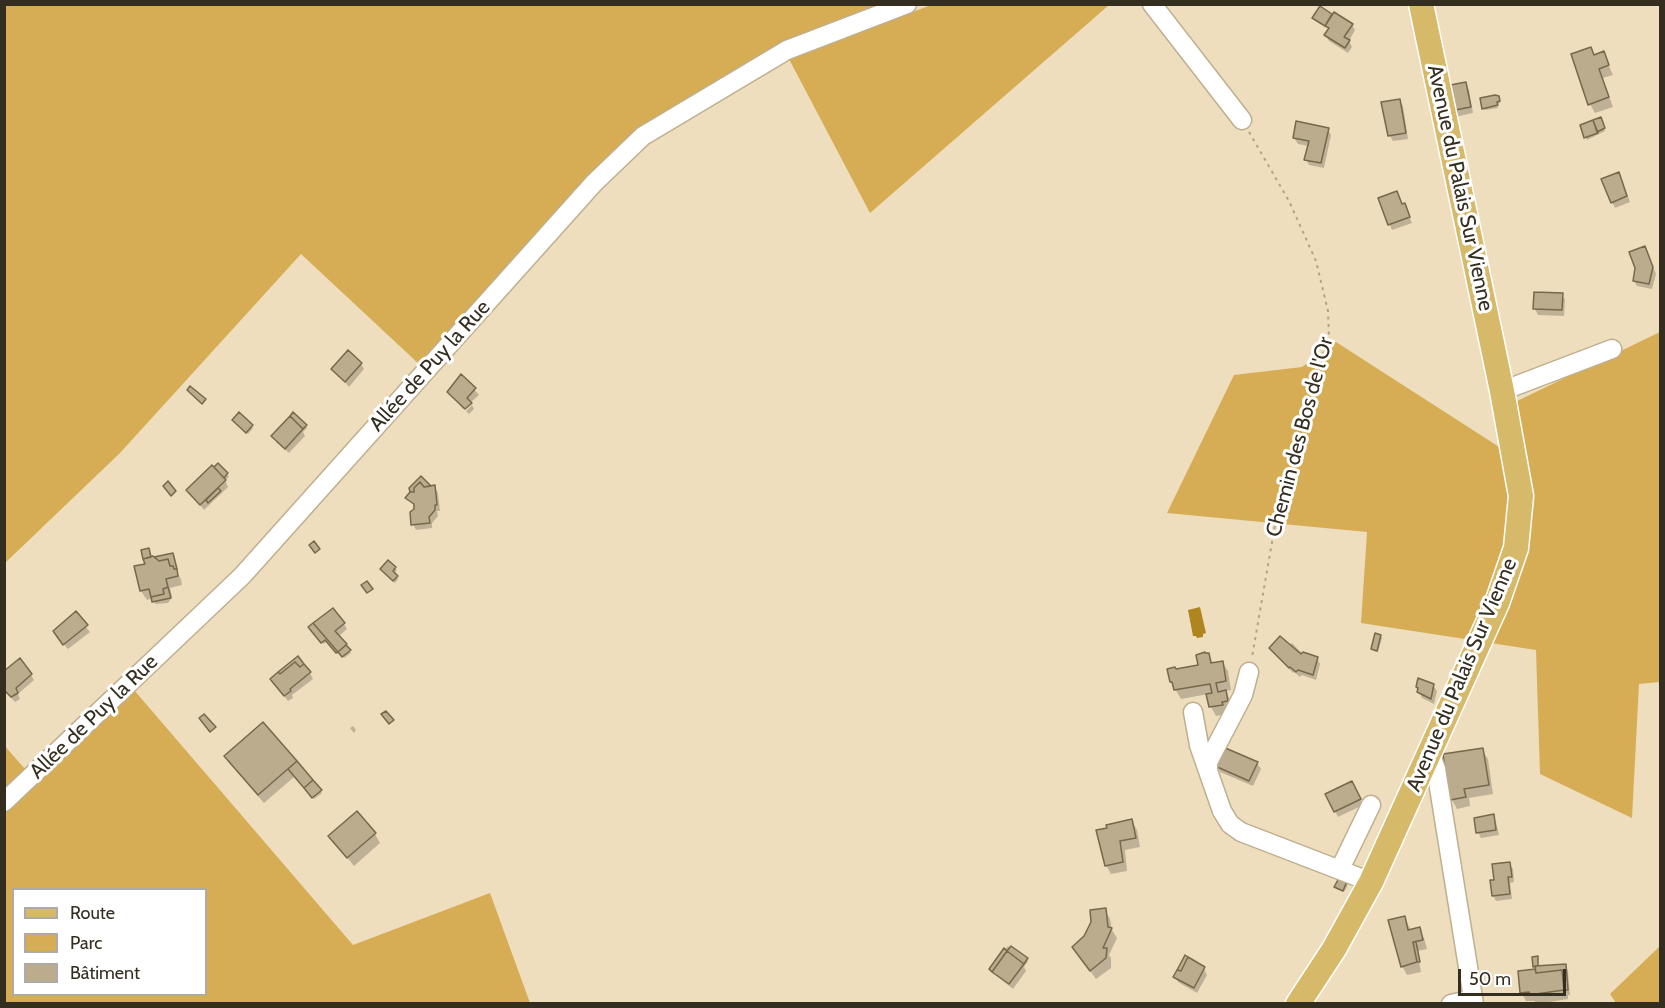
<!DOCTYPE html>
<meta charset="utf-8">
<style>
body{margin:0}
#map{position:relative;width:1665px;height:1008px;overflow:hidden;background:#eedebd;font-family:Cabin,sans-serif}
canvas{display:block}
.frame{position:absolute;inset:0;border:6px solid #342e21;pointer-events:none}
.legend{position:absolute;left:12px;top:888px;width:195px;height:108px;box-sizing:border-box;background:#fff;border:2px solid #aeaba6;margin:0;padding:8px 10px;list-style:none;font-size:18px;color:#342e21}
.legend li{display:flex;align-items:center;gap:12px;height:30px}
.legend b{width:30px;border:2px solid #aeaba6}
.scale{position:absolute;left:1458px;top:969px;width:108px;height:27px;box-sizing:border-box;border:3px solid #342e21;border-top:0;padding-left:8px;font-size:18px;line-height:21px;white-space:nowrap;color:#342e21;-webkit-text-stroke:4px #fff;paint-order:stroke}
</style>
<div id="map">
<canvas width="1665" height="1008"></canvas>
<div class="frame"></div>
<ul class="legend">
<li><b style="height:8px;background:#d6ba69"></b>Route</li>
<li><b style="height:16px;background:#d6ad54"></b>Parc</li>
<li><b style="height:16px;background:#bbac8d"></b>Bâtiment</li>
</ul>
<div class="scale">50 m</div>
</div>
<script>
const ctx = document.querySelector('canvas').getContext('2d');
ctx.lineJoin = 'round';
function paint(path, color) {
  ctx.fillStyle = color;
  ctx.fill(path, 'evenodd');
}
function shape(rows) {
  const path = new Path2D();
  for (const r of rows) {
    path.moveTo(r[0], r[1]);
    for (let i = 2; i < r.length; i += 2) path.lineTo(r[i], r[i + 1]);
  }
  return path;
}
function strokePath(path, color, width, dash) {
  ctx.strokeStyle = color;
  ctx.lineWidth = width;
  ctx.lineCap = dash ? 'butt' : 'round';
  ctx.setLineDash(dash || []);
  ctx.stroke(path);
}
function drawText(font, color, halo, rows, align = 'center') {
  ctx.font = font + ' Cabin,sans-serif';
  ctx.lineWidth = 6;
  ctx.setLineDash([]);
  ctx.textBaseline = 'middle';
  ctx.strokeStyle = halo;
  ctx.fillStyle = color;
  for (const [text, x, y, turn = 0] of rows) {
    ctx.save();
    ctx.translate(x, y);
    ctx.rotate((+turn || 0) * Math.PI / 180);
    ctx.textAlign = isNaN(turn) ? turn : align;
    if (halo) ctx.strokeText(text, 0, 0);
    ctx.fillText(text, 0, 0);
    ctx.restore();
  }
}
const green = shape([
 [5,5,889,5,635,133,420,365,301,254,120,453,5,563],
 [931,5,1109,5,870,213,789,59],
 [1660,332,1660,682,1639,684,1632,818,1540,774,1536,650,1361,623,1367,532,1167,513,1234,375,1302,367,1336,342,1507,452,1513,403],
 [134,690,353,945,490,893,530,1003,5,1004,5,812],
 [14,890,206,890,206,994,14,994],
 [4,745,25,769,5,789,4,789],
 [1660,946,1660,1003,1616,1003,1610,994]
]);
const water = shape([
 [1200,607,1206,633,1203,634,1203,637,1197,638,1196,636,1193,636,1188,610]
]);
const shadow = shape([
 [1331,15,1352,25,1355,30,1349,41,1352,47,1348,53,1329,41,1326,36,1330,30,1328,28,1314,18],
 [1591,49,1595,56,1603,53,1613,75,1603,78,1613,107,1595,113,1590,104],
 [1465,84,1469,90,1473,113,1455,117,1451,111],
 [1399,100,1403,106,1408,139,1393,141,1390,136],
 [1500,100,1500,103,1497,104,1498,108,1485,110,1484,108],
 [1602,121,1605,131,1587,140,1582,126],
 [1328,130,1331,135,1324,168,1309,165,1306,159,1309,146,1298,144,1294,138],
 [1622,180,1630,202,1615,208,1612,202],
 [1379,199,1407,211,1412,223,1392,230],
 [1647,253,1656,274,1652,289,1637,286,1634,281],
 [1562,295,1565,300,1564,316,1538,315,1535,309],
 [361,364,364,369,349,387,333,369],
 [462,376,479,395,463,409,449,392],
 [472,405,474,409,469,414,466,411],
 [239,414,253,428,248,434,235,422],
 [306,426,307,428,303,432,305,436,289,453,276,442,273,436],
 [218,465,229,477,225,480,228,487,204,510,188,490,219,472],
 [431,487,435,487,438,493,440,511,437,511,438,516,432,523,432,528,416,530,413,524,416,508,407,498],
 [151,559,174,568,181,579,182,585,170,588,172,597,168,603,155,604,153,598,147,600,141,591,136,567,147,565],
 [388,562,397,570,393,574,398,579,395,583,383,572],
 [76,614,90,632,68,649,58,638],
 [344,624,347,629,338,637,351,653,344,658,328,641,323,644,311,630],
 [1380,636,1382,638,1378,652,1374,651,1373,649],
 [1292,643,1303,654,1317,658,1320,664,1316,680,1302,675,1300,677,1294,672,1293,673,1270,648,1288,646],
 [1208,655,1214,664,1222,662,1228,671,1231,690,1225,691,1231,701,1227,714,1216,716,1211,707,1208,694,1181,699,1171,682,1176,671,1200,666],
 [310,673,313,679,292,695,293,698,288,701,275,685],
 [31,675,34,680,18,694,20,699,15,702,4,690],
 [1433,685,1437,691,1434,704,1422,698,1417,687],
 [353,726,356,730,354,733,350,728],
 [1482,750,1488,759,1493,794,1469,798,1470,806,1457,809,1452,800,1445,756],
 [226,756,295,762,322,793,314,799,294,777,264,803,231,765],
 [1257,763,1261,769,1253,786,1220,772,1217,766],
 [1355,789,1363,805,1338,817,1335,811],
 [1493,816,1496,822,1499,835,1481,838,1478,832],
 [1132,821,1137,830,1140,847,1125,850,1127,871,1111,874,1106,865,1098,831],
 [375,834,380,843,354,866,330,836],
 [1509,864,1513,869,1514,882,1510,883,1512,899,1496,901,1493,895,1496,881],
 [1346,882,1348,885,1344,892,1337,889,1336,887],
 [1105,910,1110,919,1112,930,1117,938,1109,955,1111,958,1111,968,1096,979,1079,956,1085,937],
 [1405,918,1411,931,1419,929,1424,938,1427,949,1417,951,1421,972,1407,975,1402,966],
 [1008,946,1028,961,1024,967,1026,971,1013,989,998,977,991,969],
 [1186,957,1204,969,1207,975,1197,993,1178,982,1175,977],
 [1537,958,1539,968,1565,965,1568,971,1570,995,1568,995,1568,999,1538,1004,1534,1001,1526,1001,1521,992,1519,972,1536,970,1534,966]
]);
const building = shape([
 [1320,6,1332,14,1325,26,1312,18,1320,6],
 [1334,12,1353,24,1344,37,1350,40,1345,48,1324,35,1329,28,1325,26,1334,12],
 [1591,47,1594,55,1604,51,1609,65,1599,69,1609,97,1588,105,1571,54,1591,47],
 [1466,82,1471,107,1450,111,1445,86,1466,82],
 [1495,95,1499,96,1500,101,1497,102,1498,105,1482,109,1480,98,1495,95],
 [1400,99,1406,133,1388,136,1381,102,1400,99],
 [1601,117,1605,128,1597,132,1593,120,1601,117],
 [1593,120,1598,133,1584,138,1580,125,1593,120],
 [1296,121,1329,128,1321,163,1304,160,1309,141,1293,138,1296,121],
 [1619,172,1627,196,1611,203,1601,179,1619,172],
 [1397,191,1402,204,1405,203,1410,217,1388,225,1378,198,1397,191],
 [1645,246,1653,267,1649,284,1633,281,1635,268,1629,252,1645,246],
 [1534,292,1563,293,1562,310,1533,309,1534,292],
 [348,350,362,363,345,382,331,369,348,350],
 [461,374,476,388,467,398,472,403,465,409,447,392,461,374],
 [190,386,206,399,202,404,187,390,190,386],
 [239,412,253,425,246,433,232,420,239,412],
 [293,412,307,425,303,429,290,416,293,412],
 [290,416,303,429,285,449,271,436,290,416],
 [218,463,228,473,224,478,214,467,218,463],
 [212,465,226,480,200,505,186,490,212,465],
 [421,476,431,486,424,487,420,482,414,488,414,492,410,492,409,488,421,476],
 [168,481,176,491,171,496,163,486,168,481],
 [420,482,424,487,435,485,437,505,435,505,435,510,429,517,430,523,411,525,410,512,414,509,414,504,405,498,410,492,414,492,414,488,420,482],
 [218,488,221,491,208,503,206,500,218,488],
 [314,541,320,549,315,553,309,545,314,541],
 [149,548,151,557,143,559,141,550,149,548],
 [173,553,177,569,174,569,173,566,170,566,168,559,159,561,154,557,173,553],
 [153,556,159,561,168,559,170,566,173,566,174,569,177,569,178,576,166,579,168,587,163,589,164,594,151,597,149,589,140,591,134,566,145,564,143,559,153,556],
 [388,560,396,567,393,571,398,576,393,581,380,569,388,560],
 [367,581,373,589,367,593,361,585,367,581],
 [168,587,171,598,152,602,151,597,164,594,163,589,168,587],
 [333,608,345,623,335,631,347,644,338,652,313,623,333,608],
 [76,611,88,625,63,645,53,631,76,611],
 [313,623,338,652,336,653,325,640,321,643,308,627,313,623],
 [1375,633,1381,635,1377,651,1371,649,1375,633],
 [1280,636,1301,654,1303,652,1318,657,1313,675,1298,670,1296,672,1290,667,1289,668,1269,648,1280,636],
 [346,645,351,650,342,657,338,652,346,645],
 [1205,652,1205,653,1209,653,1211,663,1223,661,1226,681,1216,683,1218,692,1226,690,1228,701,1222,702,1223,705,1209,707,1206,694,1212,693,1210,684,1174,690,1172,682,1170,682,1167,669,1175,667,1176,669,1198,665,1196,655,1205,652],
 [298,656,304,664,300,667,295,662,280,674,278,672,298,656],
 [20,658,32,674,16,688,18,693,11,697,4,690,4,671,20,658],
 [295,662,300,667,304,664,311,672,290,689,291,691,284,696,270,679,278,672,280,674,295,662],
 [1418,678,1434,684,1431,699,1417,692,1418,688,1416,687,1418,678],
 [386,711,394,720,389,724,381,714,386,711],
 [204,714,216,727,210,732,199,718,204,714],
 [263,722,297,761,258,795,224,756,263,722],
 [1223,747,1258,762,1249,781,1215,766,1223,747],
 [1483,748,1489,785,1464,789,1466,797,1450,800,1443,754,1483,748],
 [297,761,313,780,304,788,288,769,297,761],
 [313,780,322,790,312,798,304,788,313,780],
 [1352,781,1361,799,1334,812,1325,794,1352,781],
 [357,811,376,833,347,858,328,836,357,811],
 [1494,814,1496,830,1476,833,1474,818,1494,814],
 [1132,819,1136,838,1120,841,1123,862,1105,866,1096,830,1107,828,1106,825,1132,819],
 [1510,862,1512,877,1508,877,1510,894,1492,896,1490,880,1494,880,1492,864,1510,862],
 [1339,878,1347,881,1343,891,1334,887,1339,878],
 [1106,908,1108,927,1112,928,1103,948,1107,948,1106,958,1090,971,1072,947,1084,936,1091,922,1090,910,1106,908],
 [1405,916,1408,930,1420,927,1423,940,1413,942,1417,962,1401,967,1388,920,1405,916],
 [1413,942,1416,942,1420,962,1417,962,1413,942],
 [1011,946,1028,958,1024,964,1007,951,1011,946],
 [1004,948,1007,951,992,972,989,969,1004,948],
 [1007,951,1024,964,1009,984,992,972,1007,951],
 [1185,955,1188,957,1181,971,1177,970,1185,955],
 [1538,956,1538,966,1533,967,1532,957,1538,956],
 [1188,957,1205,967,1194,988,1173,977,1177,970,1181,971,1188,957],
 [1566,964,1568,990,1564,990,1562,970,1536,973,1535,966,1566,964],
 [1535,969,1536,973,1562,970,1564,990,1529,995,1529,992,1520,993,1518,971,1535,969]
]);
const path = shape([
 [1249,132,1289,201,1316,261,1328,311,1329,338,1294,448,1275,525,1252,657]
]);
const minor = shape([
 [1152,4,1242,120],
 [1502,391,1612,349],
 [1249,672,1243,695,1208,762,1208,771,1222,811,1230,824,1241,832,1371,882],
 [1193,712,1199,745,1208,771],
 [1426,757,1433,761,1436,769,1474,1004],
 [4,802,242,576,594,183,643,136,787,50,907,4],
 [1340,869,1371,805],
 [1451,1004,1473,999]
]);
const major = shape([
 [1298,1004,1334,949,1371,882,1497,603,1516,548,1521,496,1502,391,1421,4]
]);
const streetNames = [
 ["Avenue du Palais Sur Vienne",1460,188,78],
 ["Allée de Puy la Rue",430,366,-48],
 ["Chemin des Bos de l'Or",1300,437,-75],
 ["Avenue du Palais Sur Vienne",1462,675,-67],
 ["Allée de Puy la Rue",94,717,-44]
];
paint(green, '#d6ad54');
paint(water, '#ae851e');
paint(shadow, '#0003');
paint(building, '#bbac8d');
strokePath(building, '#76684b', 1.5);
strokePath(minor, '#beaf90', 21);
strokePath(major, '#fff', 27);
strokePath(path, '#b0a389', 2, [3, 4.5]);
strokePath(minor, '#fff', 18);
strokePath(major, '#d6ba69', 24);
drawText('21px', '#342e21', '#fff', streetNames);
</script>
